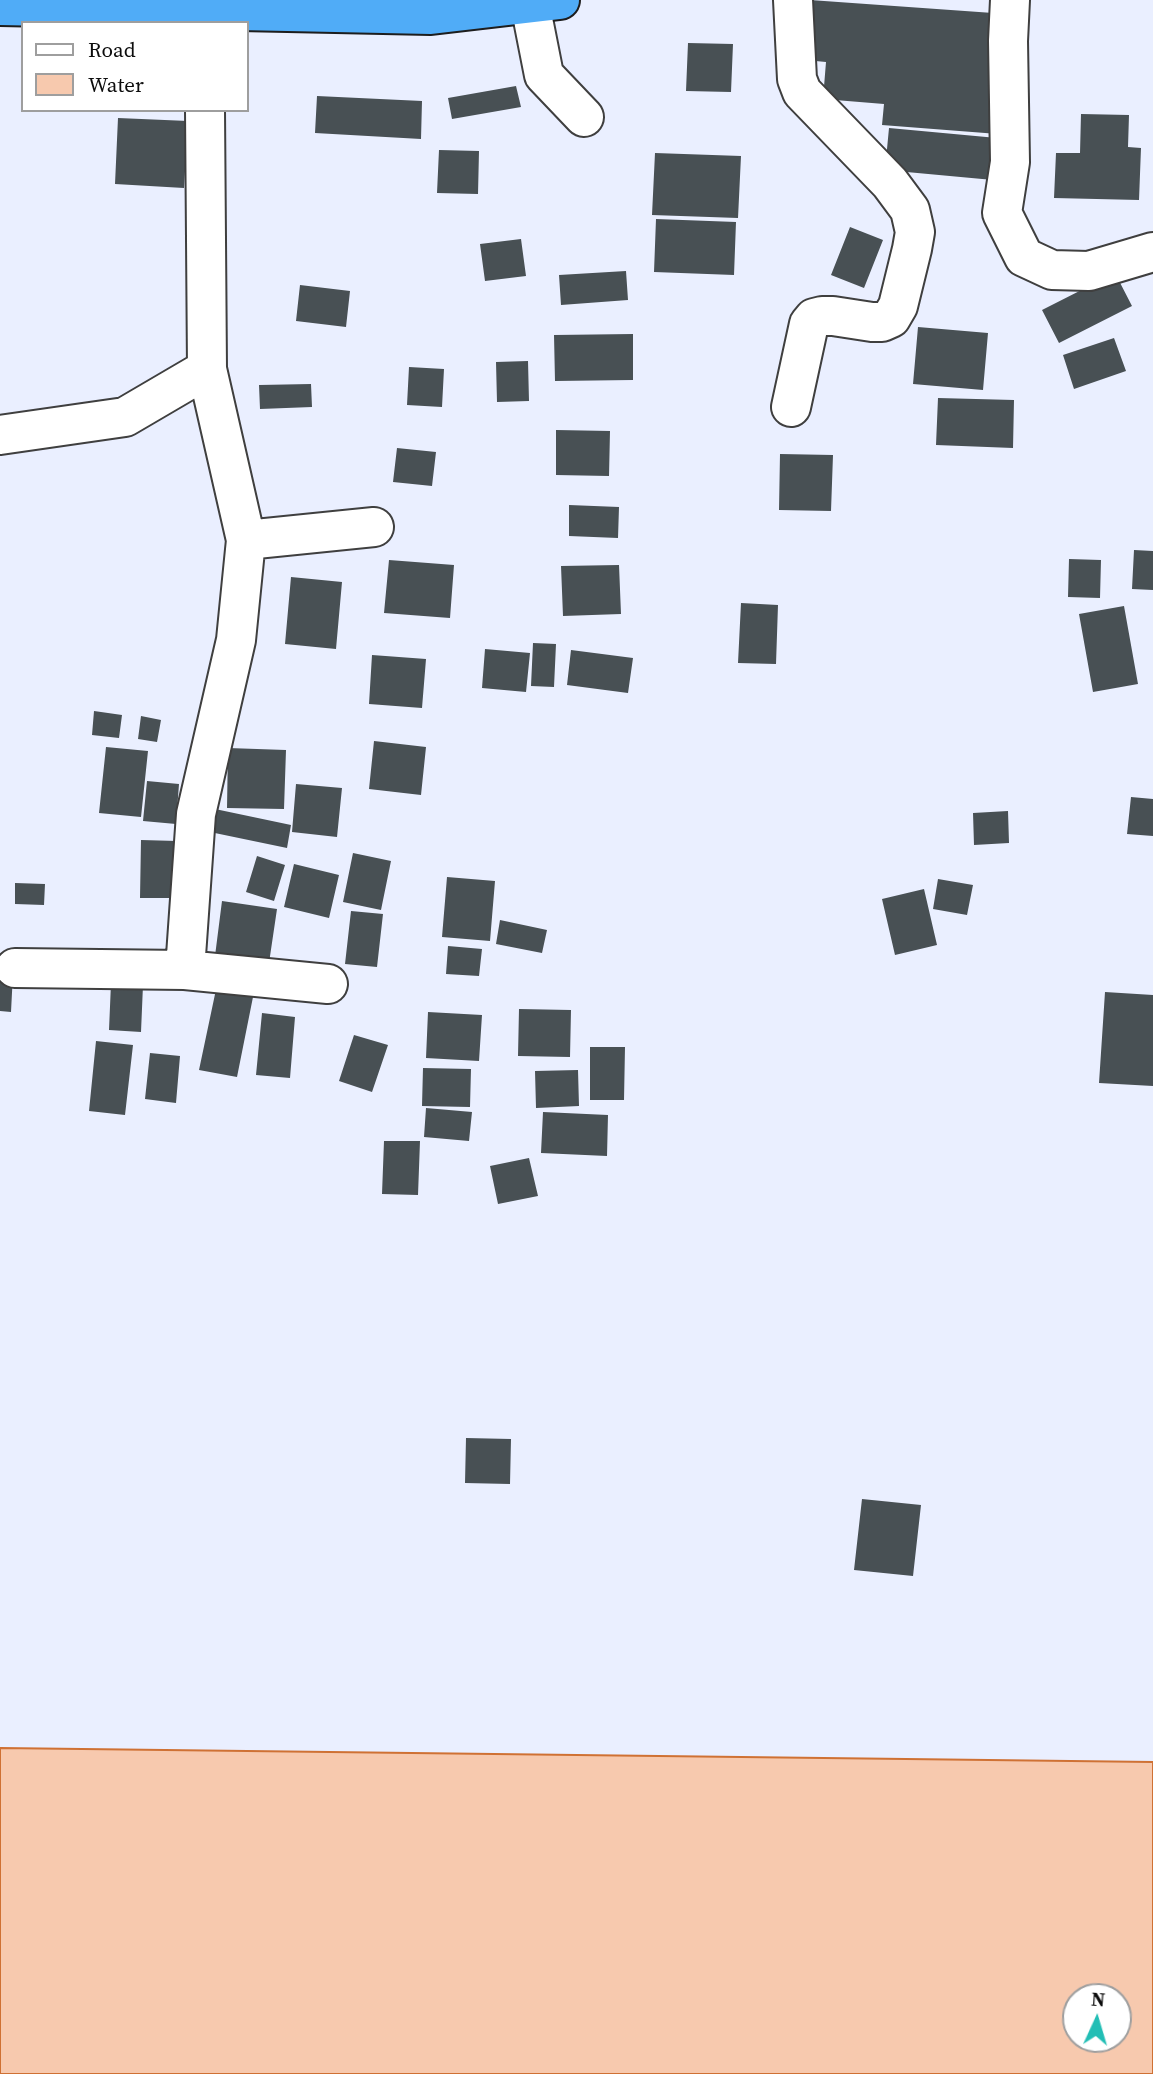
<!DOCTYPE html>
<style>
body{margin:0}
#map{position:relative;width:1153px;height:2074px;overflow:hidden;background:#eaefff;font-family:"Source Serif 4",serif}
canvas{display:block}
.legend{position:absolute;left:21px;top:21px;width:228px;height:91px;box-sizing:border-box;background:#fff;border:2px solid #9e9e9e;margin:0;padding:9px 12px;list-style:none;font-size:21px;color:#0c0c0c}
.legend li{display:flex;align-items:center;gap:14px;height:35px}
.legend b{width:35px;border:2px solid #9e9e9e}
.north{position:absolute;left:1062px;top:1983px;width:70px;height:70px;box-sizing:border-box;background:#fff;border:2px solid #9e9e9e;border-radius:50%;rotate:4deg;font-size:19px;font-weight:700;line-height:28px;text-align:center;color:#0c0c0c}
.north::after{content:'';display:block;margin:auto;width:24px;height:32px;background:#22beb5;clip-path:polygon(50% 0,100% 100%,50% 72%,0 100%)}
</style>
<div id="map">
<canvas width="1153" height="2074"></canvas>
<ul class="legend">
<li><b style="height:9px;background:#fff"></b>Road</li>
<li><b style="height:19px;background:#f7c9ae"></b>Water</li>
</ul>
<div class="north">N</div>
</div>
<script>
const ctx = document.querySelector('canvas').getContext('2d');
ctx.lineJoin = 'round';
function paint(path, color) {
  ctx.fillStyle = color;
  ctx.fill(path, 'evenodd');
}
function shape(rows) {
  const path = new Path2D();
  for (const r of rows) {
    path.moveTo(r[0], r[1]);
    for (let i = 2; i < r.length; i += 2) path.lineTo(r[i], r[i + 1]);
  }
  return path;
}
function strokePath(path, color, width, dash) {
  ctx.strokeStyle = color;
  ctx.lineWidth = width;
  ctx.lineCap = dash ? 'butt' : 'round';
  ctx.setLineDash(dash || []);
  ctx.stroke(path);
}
const water = shape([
 [0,1748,1153,1762,1153,2074,0,2074,0,1748],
 [1076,1997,1118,1997,1118,2039,1076,2039,1076,1997]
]);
const building = shape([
 [810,0,1007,14,998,134,882,125,884,104,823,99,826,62,805,60],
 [688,43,733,44,731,92,686,91],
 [516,86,521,107,452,119,448,98],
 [317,96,422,101,421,139,315,133],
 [1081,114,1129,115,1128,147,1141,148,1139,200,1054,198,1056,153,1080,153],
 [118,118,188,121,184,188,115,184],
 [889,128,997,138,993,180,885,170],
 [439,150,479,151,478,194,437,193],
 [655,153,741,156,738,218,652,215],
 [656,219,736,222,734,275,654,272],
 [850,227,883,240,864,288,831,275],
 [521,239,526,276,485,281,480,244],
 [626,271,628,300,561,305,559,275],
 [1115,273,1132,306,1059,343,1042,310],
 [300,285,350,291,346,327,296,321],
 [918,327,988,333,983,390,913,384],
 [633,334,633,380,555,381,554,335],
 [1114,338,1126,371,1074,389,1063,355],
 [528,361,529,401,497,402,496,362],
 [409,367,444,369,442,407,407,405],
 [311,384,312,407,260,409,259,385],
 [938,398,1014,400,1013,448,936,445],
 [556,430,610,431,609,476,556,475],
 [397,448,436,452,432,486,393,482],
 [780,454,833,455,831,511,779,510],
 [569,505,619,507,618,538,569,536],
 [1134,550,1153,551,1153,590,1132,589],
 [1069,559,1101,560,1100,598,1068,597],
 [389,560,454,565,450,618,384,613],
 [619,565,621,614,563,616,561,566],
 [291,577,342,582,336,649,285,644],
 [741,603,778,605,776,664,738,663],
 [1124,606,1138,684,1093,692,1079,614],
 [533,643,556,644,554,687,531,686],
 [485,649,530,653,526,692,482,688],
 [571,650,633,658,628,693,567,685],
 [372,655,426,659,422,708,369,704],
 [94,711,122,715,119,738,92,735],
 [141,716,161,720,157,742,138,739],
 [374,741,426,747,421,795,369,789],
 [106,747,148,751,141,817,99,813],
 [228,748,286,750,284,809,227,808],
 [147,781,179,784,176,824,143,821],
 [296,784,342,788,337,837,292,832],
 [1131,797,1153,799,1153,836,1127,834],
 [215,809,291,825,287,848,210,832],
 [1008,811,1009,843,974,845,973,813],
 [141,840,177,841,177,898,140,898],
 [353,853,391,861,381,910,343,902],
 [257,856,285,865,274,901,246,892],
 [294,864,339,875,329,918,284,907],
 [447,877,495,881,490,941,442,937],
 [938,879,973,885,967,915,933,909],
 [15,883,45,884,44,905,15,904],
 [924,889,937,945,895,955,882,899],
 [222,901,277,909,269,963,215,956],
 [351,911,383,914,377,967,345,964],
 [500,920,547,930,542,953,496,944],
 [448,946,482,949,479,976,446,974],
 [0,972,13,973,11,1012,0,1011],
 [218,980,255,987,237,1077,199,1070],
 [111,983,143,985,141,1032,109,1030],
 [1105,992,1153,995,1153,1086,1099,1083],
 [519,1009,571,1010,570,1057,518,1056],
 [428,1012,482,1015,479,1061,426,1058],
 [262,1013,295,1017,290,1078,256,1075],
 [354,1035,388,1045,372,1092,339,1081],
 [96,1041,133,1045,125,1115,89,1111],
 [590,1047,625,1047,624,1100,590,1100],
 [150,1053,180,1056,176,1103,145,1099],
 [423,1068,471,1069,470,1107,422,1106],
 [578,1070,579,1106,536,1108,535,1071],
 [426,1108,472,1112,469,1141,424,1137],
 [543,1112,608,1115,607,1156,541,1153],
 [384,1141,420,1141,418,1195,382,1194],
 [529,1158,538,1196,498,1204,490,1166],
 [466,1438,511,1439,510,1484,465,1483],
 [862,1499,921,1505,913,1576,854,1570]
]);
const minor = shape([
 [1010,0,1008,41,1010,162,1002,213,1024,257,1052,270,1089,271,1153,252],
 [530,4,544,75,584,117],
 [791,407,809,324,814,318,822,316,833,316,872,322,882,322,891,318,898,306,912,249,915,232,910,210,890,183,802,92,797,79,793,0],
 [0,435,125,417,207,369],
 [246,540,374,527],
 [15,968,185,970,328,984],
 [185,970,196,814,236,640,246,540,207,369,205,110]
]);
const highway = shape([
 [0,6,431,15,560,0]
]);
paint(water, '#f7c9ae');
strokePath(water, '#cf7134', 2);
paint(building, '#485054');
strokePath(minor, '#3f3f3f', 42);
strokePath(highway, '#1d1d1d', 42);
strokePath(minor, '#fff', 38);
strokePath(highway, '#50acf7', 38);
</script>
